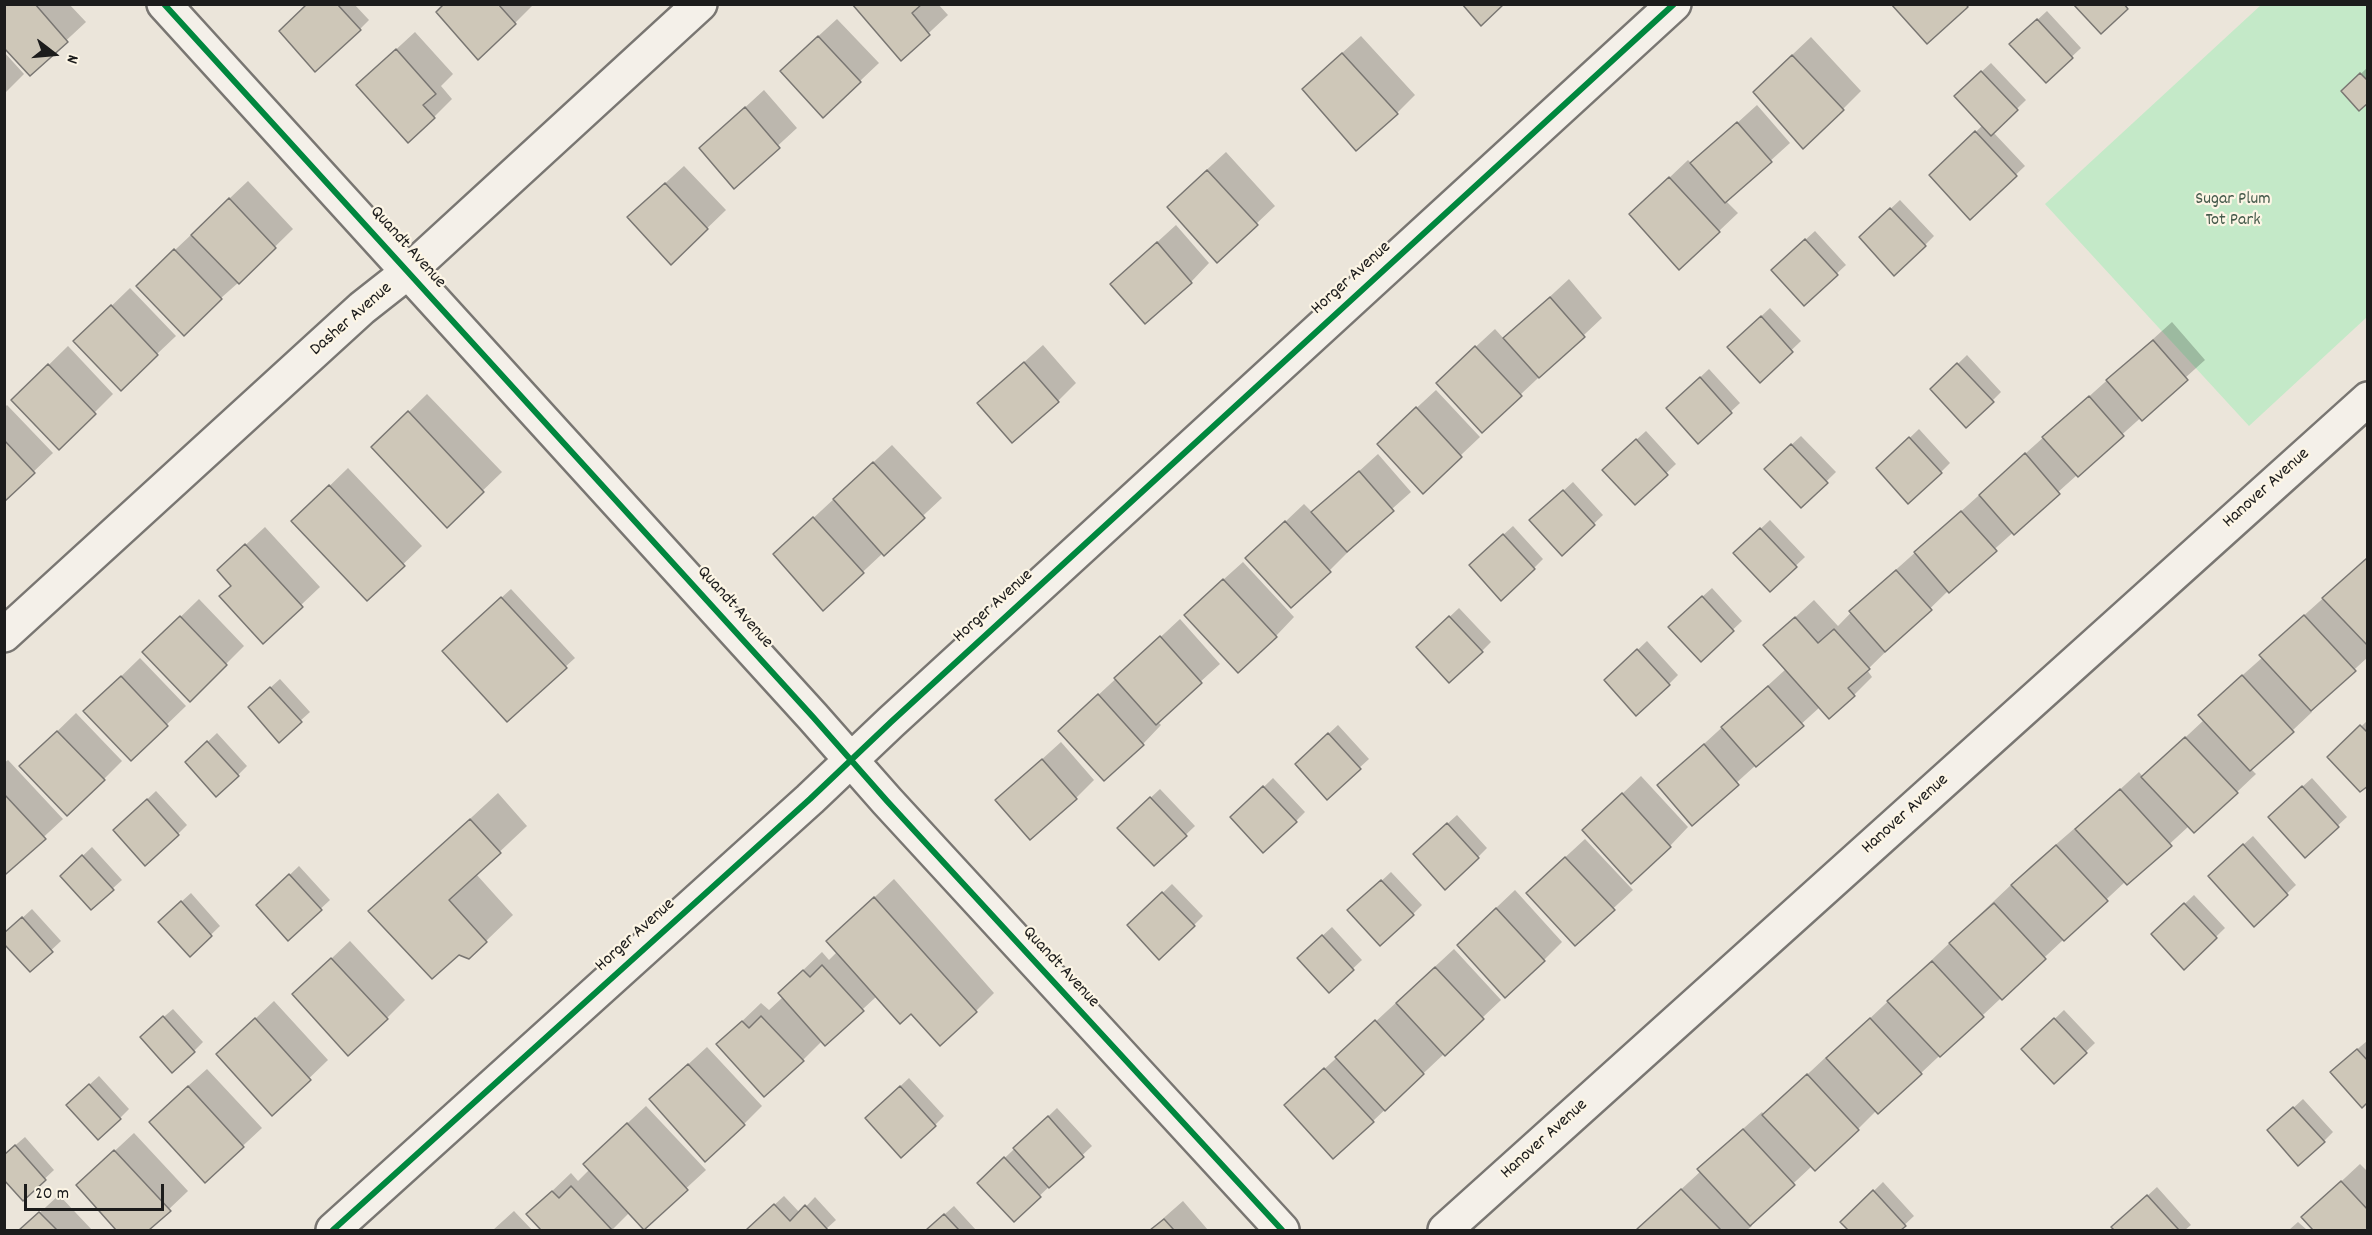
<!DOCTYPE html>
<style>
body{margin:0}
#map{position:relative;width:2372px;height:1235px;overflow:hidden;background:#ebe5da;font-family:Dekko,sans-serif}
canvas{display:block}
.frame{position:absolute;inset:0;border:6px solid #1c1c1c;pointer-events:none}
.north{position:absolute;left:24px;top:24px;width:60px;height:60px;-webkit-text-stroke:4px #fcf5e5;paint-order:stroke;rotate:106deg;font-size:16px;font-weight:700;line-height:24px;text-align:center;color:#1c1c1c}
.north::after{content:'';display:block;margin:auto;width:21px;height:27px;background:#1c1c1c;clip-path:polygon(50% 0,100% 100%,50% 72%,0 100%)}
.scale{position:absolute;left:24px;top:1184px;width:140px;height:27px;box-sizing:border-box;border:3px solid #1c1c1c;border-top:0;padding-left:8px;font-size:18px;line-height:21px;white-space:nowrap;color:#1c1c1c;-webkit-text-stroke:4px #fcf5e5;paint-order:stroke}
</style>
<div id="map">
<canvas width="2372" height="1235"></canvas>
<div class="frame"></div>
<div class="north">N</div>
<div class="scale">20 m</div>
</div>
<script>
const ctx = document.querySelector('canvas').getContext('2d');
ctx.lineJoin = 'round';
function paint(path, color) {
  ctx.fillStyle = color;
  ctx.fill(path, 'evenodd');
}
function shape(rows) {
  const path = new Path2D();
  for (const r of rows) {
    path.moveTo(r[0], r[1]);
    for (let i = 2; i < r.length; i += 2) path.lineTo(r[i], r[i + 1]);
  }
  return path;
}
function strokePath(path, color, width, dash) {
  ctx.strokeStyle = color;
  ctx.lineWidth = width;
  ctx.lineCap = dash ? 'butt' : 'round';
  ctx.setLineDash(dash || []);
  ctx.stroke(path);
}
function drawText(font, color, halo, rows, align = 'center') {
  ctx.font = font + ' Dekko,sans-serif';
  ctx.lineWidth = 4.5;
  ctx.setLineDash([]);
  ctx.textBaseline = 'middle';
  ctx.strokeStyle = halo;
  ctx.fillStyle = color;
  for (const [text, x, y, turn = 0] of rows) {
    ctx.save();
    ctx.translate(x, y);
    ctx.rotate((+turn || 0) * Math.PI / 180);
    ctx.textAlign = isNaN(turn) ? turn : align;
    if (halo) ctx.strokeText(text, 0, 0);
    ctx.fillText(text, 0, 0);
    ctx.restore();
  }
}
const green = shape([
 [2261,5,2367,5,2367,317,2249,426,2045,204]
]);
const shadow = shape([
 [4,4,69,4,86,22,30,74],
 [308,4,354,4,369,20,360,29],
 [446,4,533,5,515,23],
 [854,4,938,4,948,15,901,59],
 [2047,11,2081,48,2046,81,2021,35],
 [837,19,879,63,823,116,801,52],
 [415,32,453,74,441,86,452,99,434,117,377,67],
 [1361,36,1415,95,1397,113,1322,71],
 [1811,37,1861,91,1843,109,1773,73],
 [4,52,24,74,4,94],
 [1991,63,2026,100,1993,132,2025,166,1970,218,1931,175,1983,125,1965,87],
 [2368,67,2368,101,2343,91],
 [764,90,797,128,734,186,701,148],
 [1757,105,1790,143,1726,201,1738,213,1719,231,1650,196,1688,160,1692,164],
 [1226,152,1275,206,1217,261,1187,188],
 [684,166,726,210,671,263,648,199],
 [248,181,293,229,239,282,221,298,157,267],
 [1900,200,1934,236,1925,245,1870,228],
 [1176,225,1209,263,1191,282,1131,266],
 [1815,231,1846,265,1804,304,1782,261],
 [1569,279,1602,318,1520,395,1456,365,1495,329,1504,339],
 [130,288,176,336,157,354,94,323],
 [1770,308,1801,341,1760,380,1738,338],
 [2172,322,2205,360,1949,590,1867,670,1872,677,1854,695,1820,707,1692,823,1659,785,1786,669,1765,645,1814,600,1838,626,1870,593],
 [1043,345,1076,383,1058,401,979,403],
 [68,346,113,394,59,448,13,400],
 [1967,355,2001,392,1992,401,1932,389],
 [1709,369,1740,403,1698,442,1677,399],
 [1436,390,1480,437,1423,491,1397,426],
 [427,394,502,472,447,525,373,447],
 [7,405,53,453,4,500,4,408],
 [1919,429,1950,463,1941,472,1878,468],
 [1646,431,1676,464,1635,503,1613,461],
 [1801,436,1836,472,1801,506,1775,460],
 [892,445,942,498,823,609,794,536],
 [1378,454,1411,492,1346,550,1348,552,1330,570,1266,540,1304,504,1313,513],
 [348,468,422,546,367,599,312,503],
 [1573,482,1603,515,1562,554,1540,512],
 [1770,520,1805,557,1770,590,1735,553],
 [1513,526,1543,559,1534,568,1480,556],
 [265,527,320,587,263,641,233,585,238,552],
 [2368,558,2368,657,2310,710,2312,712,2293,730,2251,769,2256,774,2237,792,2194,831,2189,826,2127,883,2126,881,1921,1073,1878,1112,1876,1111,1858,1129,1812,1166,1750,1224,1752,1226,1747,1230,1637,1230,1701,1171,1718,1151,1762,1112,1764,1115,1826,1057,1827,1059,2031,866,2075,828,2077,829,2139,772,2143,777,2204,720,2218,697,2263,657,2280,637],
 [1243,562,1294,617,1276,636,1204,597],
 [1712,588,1742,621,1701,660,1679,618],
 [511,589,575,658,507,720,453,642],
 [199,599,244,646,190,700,163,634],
 [1459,608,1491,642,1482,651,1427,638],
 [1180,619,1220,664,1157,721,1161,725,1143,744,1079,713],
 [1647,641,1678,675,1669,684,1606,680],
 [140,658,186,706,131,759,104,693],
 [280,679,310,712,279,740,259,698],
 [76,713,122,761,104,779,40,748],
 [2368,720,2368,783,2329,757],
 [1338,725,1369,759,1327,797,1306,755],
 [217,733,247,766,238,775,196,753],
 [1061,742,1094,780,1076,798,997,800],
 [8,760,63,819,6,872,4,870,4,763],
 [1641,776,1688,827,1670,846,1603,812],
 [1273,778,1305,812,1296,821,1233,817],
 [2312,778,2347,817,2305,856,2279,808],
 [1160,789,1195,826,1155,864,1128,819],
 [156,791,187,825,178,834,124,821],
 [498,793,527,826,476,874,513,915,486,941,370,911],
 [1457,815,1487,848,1478,857,1424,845],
 [2253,836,2296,885,2255,924,2219,867],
 [1585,839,1633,890,1575,944,1546,875],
 [92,847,122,880,91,908,71,867],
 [299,866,330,900,288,939,258,905],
 [1391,872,1422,905,1413,914,1359,902],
 [894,879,994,993,976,1011,911,1012,877,996,825,1044,822,1041,803,1060,737,1026,761,1003,769,1010,782,998,798,975,822,952,829,960,837,952,828,941],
 [1172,884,1203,916,1194,925,1129,925],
 [1515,890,1562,942,1544,960,1477,926],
 [191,893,220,926,190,955,169,913],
 [2194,895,2225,928,2184,968,2153,934],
 [32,909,61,941,30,970,4,935],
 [1332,927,1362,960,1329,991,1308,949],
 [350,941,405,1000,387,1018,313,976],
 [1454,949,1501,1000,1373,1121,1305,1087],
 [274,1001,328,1060,272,1114,218,1054],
 [173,1009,203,1042,194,1051,151,1028],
 [2064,1010,2095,1043,2054,1082,2023,1049],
 [2367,1041,2368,1042,2368,1100,2341,1063],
 [707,1047,762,1106,744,1124,670,1081],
 [207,1069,262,1128,205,1181,169,1103],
 [99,1076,129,1109,120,1118,77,1096],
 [909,1078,944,1116,935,1125,876,1109],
 [2303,1099,2333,1132,2324,1141,2278,1122],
 [646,1106,706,1170,644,1227,630,1212,612,1230,543,1230,528,1214,571,1173,578,1181,590,1169,604,1145],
 [1057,1108,1092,1146,1014,1220,988,1174],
 [134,1133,188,1191,147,1230,118,1230,78,1185],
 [25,1137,54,1170,23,1199,4,1155],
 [2360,1164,2368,1172,2368,1230,2315,1230,2303,1217],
 [1883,1182,1914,1216,1899,1230,1850,1230,1842,1222],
 [2157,1187,2191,1225,2185,1230,2116,1230,2113,1227],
 [59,1195,92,1230,20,1230,22,1229],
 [784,1196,800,1213,815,1197,836,1220,825,1230,747,1230],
 [1183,1201,1208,1230,1150,1230],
 [954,1206,976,1230,927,1230],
 [514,1211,532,1230,493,1230],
 [2298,1222,2307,1230,2289,1230]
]);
const building = shape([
 [4,4,35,4,68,42,30,76,4,48,4,4],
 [307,4,337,4,361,30,315,72,279,31,307,4],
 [444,4,498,4,516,24,478,60,436,12,444,4],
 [852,4,922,4,912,13,930,35,901,61,852,4],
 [1462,4,1504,4,1481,26,1462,4],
 [1891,4,1966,4,1968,7,1927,44,1891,4],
 [2073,4,2124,4,2128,9,2101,34,2073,4],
 [2037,19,2073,58,2046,83,2009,44,2037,19],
 [818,36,861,82,823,118,780,71,818,36],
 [396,49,436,94,423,105,435,118,408,143,356,85,396,49],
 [1342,53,1398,114,1356,151,1302,89,1342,53],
 [1792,55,1844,110,1803,149,1753,92,1792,55],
 [1981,71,2018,110,1991,136,1954,96,1981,71],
 [2360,73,2368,81,2368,103,2359,111,2341,91,2360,73],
 [745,107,780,148,734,189,699,148,745,107],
 [1737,122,1772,162,1725,203,1690,163,1737,122],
 [1975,131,2017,176,1970,220,1929,175,1975,131],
 [1207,170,1258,225,1217,263,1167,207,1207,170],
 [1669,177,1720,232,1679,270,1629,214,1669,177],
 [665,183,708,229,671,265,627,217,665,183],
 [229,198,276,248,239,284,191,235,229,198],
 [1890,208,1926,246,1894,276,1859,237,1890,208],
 [1805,239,1838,275,1804,306,1771,270,1805,239],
 [1157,242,1192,283,1145,324,1110,284,1157,242],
 [174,249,222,299,184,336,136,286,174,249],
 [1550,297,1585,337,1539,378,1503,338,1550,297],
 [111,305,158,355,121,391,73,341,111,305],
 [1761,316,1793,352,1760,383,1727,347,1761,316],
 [2153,340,2188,380,2142,421,2106,380,2153,340],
 [1475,346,1522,396,1482,433,1436,383,1475,346],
 [1024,362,1059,402,1012,443,977,403,1024,362],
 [1957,363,1994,402,1966,428,1930,389,1957,363],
 [48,364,96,414,59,450,11,400,48,364],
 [1700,377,1732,413,1698,444,1666,408,1700,377],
 [2089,396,2124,436,2078,477,2042,437,2089,396],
 [1416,407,1462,457,1423,494,1377,444,1416,407],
 [408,411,484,492,447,528,371,447,408,411],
 [1909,437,1942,473,1908,504,1876,468,1909,437],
 [1636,439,1668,475,1635,505,1602,470,1636,439],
 [4,440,35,473,4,502,4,440],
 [1791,444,1828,483,1801,508,1764,469,1791,444],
 [2025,453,2060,494,2014,535,1979,495,2025,453],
 [873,462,925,518,884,556,833,499,873,462],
 [1359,471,1394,511,1347,552,1311,512,1359,471],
 [329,485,405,566,367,601,291,521,329,485],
 [1563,490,1595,525,1562,556,1529,520,1563,490],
 [1961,511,1997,551,1949,593,1914,552,1961,511],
 [813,517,864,573,823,611,773,554,813,517],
 [1285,521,1331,572,1291,608,1245,558,1285,521],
 [1760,528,1797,567,1770,592,1733,553,1760,528],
 [1503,534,1535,569,1501,601,1469,565,1503,534],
 [245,544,303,607,263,644,219,596,231,586,217,570,245,544],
 [2367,558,2368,558,2368,646,2322,598,2367,558],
 [1896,570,1932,610,1885,652,1849,611,1896,570],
 [1223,579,1277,637,1238,673,1184,615,1223,579],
 [1702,596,1734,631,1701,662,1668,627,1702,596],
 [501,597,567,668,507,722,442,651,501,597],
 [2304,615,2356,671,2311,711,2259,655,2304,615],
 [180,616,227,665,190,702,142,652,180,616],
 [1449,616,1483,652,1449,683,1416,647,1449,616],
 [1795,617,1818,643,1834,629,1870,669,1848,688,1855,696,1829,719,1763,645,1795,617],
 [1160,636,1202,683,1156,725,1114,678,1160,636],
 [1637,649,1670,685,1636,716,1604,680,1637,649],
 [2242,675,2294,732,2250,771,2198,715,2242,675],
 [121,676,168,726,131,761,83,711,121,676],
 [1768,686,1804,726,1756,767,1721,727,1768,686],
 [270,687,302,722,279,743,248,707,270,687],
 [1098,694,1144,745,1104,781,1058,731,1098,694],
 [2360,725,2368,733,2368,786,2360,792,2327,757,2360,725],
 [57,731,105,780,67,816,19,766,57,731],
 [1328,733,1361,769,1327,800,1295,764,1328,733],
 [2185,737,2238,793,2194,833,2141,777,2185,737],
 [207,741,239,776,216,797,185,762,207,741],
 [1704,744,1739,785,1692,826,1657,785,1704,744],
 [1042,759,1077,799,1030,840,995,800,1042,759],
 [1263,786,1297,822,1263,853,1230,817,1263,786],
 [2302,786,2339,827,2305,858,2268,817,2302,786],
 [2120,789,2172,846,2127,885,2075,829,2120,789],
 [1622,793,1671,847,1631,884,1582,830,1622,793],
 [4,794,46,839,6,874,4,872,4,794],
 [1150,797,1187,836,1154,866,1117,828,1150,797],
 [147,799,179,835,145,866,113,830,147,799],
 [470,819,501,853,449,900,487,942,469,959,459,955,432,979,368,911,470,819],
 [1447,823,1479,858,1445,890,1413,854,1447,823],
 [2243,844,2288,895,2254,927,2208,876,2243,844],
 [2056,845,2108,901,2064,941,2011,885,2056,845],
 [82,855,114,890,91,910,60,876,82,855],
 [1565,857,1615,910,1575,946,1526,893,1565,857],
 [289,874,322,910,288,941,256,905,289,874],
 [1381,880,1414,915,1380,946,1347,910,1381,880],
 [1162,892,1195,926,1159,960,1127,925,1162,892],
 [874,897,977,1012,940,1046,911,1014,900,1024,826,941,874,897],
 [181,901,212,936,190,957,158,922,181,901],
 [1994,903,2046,959,2002,1000,1949,943,1994,903],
 [2184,903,2217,938,2184,970,2151,934,2184,903],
 [1496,908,1545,961,1505,998,1457,945,1496,908],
 [22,917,53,952,30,972,4,944,4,933,22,917],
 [1322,935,1354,970,1329,993,1297,958,1322,935],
 [331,958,388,1019,348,1056,292,994,331,958],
 [1932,961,1984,1017,1940,1057,1887,1001,1932,961],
 [822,965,864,1011,825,1046,778,993,803,970,810,977,822,965],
 [1435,967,1484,1019,1445,1056,1396,1003,1435,967],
 [163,1016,195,1052,172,1073,140,1037,163,1016],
 [761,1016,804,1061,764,1097,716,1044,742,1021,749,1028,761,1016],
 [255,1018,311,1080,272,1116,216,1054,255,1018],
 [1870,1018,1922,1074,1878,1114,1826,1058,1870,1018],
 [2054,1018,2087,1053,2054,1084,2021,1049,2054,1018],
 [1375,1020,1424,1074,1385,1111,1335,1057,1375,1020],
 [2357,1049,2368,1061,2368,1102,2362,1108,2330,1072,2357,1049],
 [688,1064,745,1125,705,1162,649,1099,688,1064],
 [1324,1068,1374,1122,1333,1159,1284,1105,1324,1068],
 [1807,1074,1859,1130,1815,1171,1762,1115,1807,1074],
 [89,1084,121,1119,98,1140,66,1105,89,1084],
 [188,1086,244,1147,205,1183,149,1122,188,1086],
 [900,1086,936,1126,901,1158,865,1118,900,1086],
 [2293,1107,2325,1142,2298,1166,2267,1130,2293,1107],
 [1048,1116,1084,1157,1049,1188,1013,1148,1048,1116],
 [627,1123,688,1190,644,1230,583,1164,627,1123],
 [1743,1129,1795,1185,1750,1226,1697,1169,1743,1129],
 [15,1145,46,1180,23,1201,4,1180,4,1155,15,1145],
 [114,1150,171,1211,149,1230,116,1230,76,1185,114,1150],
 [1004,1157,1041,1197,1014,1222,977,1183,1004,1157],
 [2341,1181,2368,1210,2368,1230,2313,1230,2301,1217,2341,1181],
 [571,1186,612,1230,541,1230,526,1214,552,1191,559,1198,571,1186],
 [1681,1189,1721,1230,1639,1230,1637,1229,1681,1189],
 [1873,1190,1906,1226,1901,1230,1848,1230,1840,1222,1873,1190],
 [2147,1195,2179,1230,2114,1230,2111,1227,2147,1195],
 [774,1204,790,1221,805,1205,828,1230,746,1230,774,1204],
 [39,1212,57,1230,19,1230,39,1212],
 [944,1214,959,1230,926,1230,944,1214],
 [1164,1219,1174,1230,1150,1230,1164,1219]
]);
const street = shape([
 [164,4,813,717,887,801,1282,1230],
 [4,635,362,308,409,271,700,4],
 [333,1230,810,799,891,722,1674,4],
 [1445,1230,2368,399]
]);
const cycleway = shape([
 [164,4,813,717,887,801,1282,1230],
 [333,1230,810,799,891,722,1674,4]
]);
const parkNames = [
 ["Sugar Plum",2233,201],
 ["Tot Park",2233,222]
];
const streetNames = [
 ["Quandt Avenue",407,248,48],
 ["Horger Avenue",1352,279,-42],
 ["Dasher Avenue",352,320,-41],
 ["Hanover Avenue",2267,489,-42],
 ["Horger Avenue",994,607,-42],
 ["Quandt Avenue",734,608,48],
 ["Hanover Avenue",1906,815,-42],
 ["Horger Avenue",636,936,-42],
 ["Quandt Avenue",1060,968,47],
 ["Hanover Avenue",1545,1140,-42]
];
paint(green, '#c4e9c8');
paint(shadow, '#0003');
paint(building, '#cec7b8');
strokePath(building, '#797672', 1.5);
strokePath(street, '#797672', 38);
strokePath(street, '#f4f0e9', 33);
strokePath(cycleway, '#00873e', 6);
drawText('18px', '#455a4b', '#fcf5e5', parkNames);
drawText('18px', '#1c1c1c', '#fcf5e5', streetNames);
</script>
